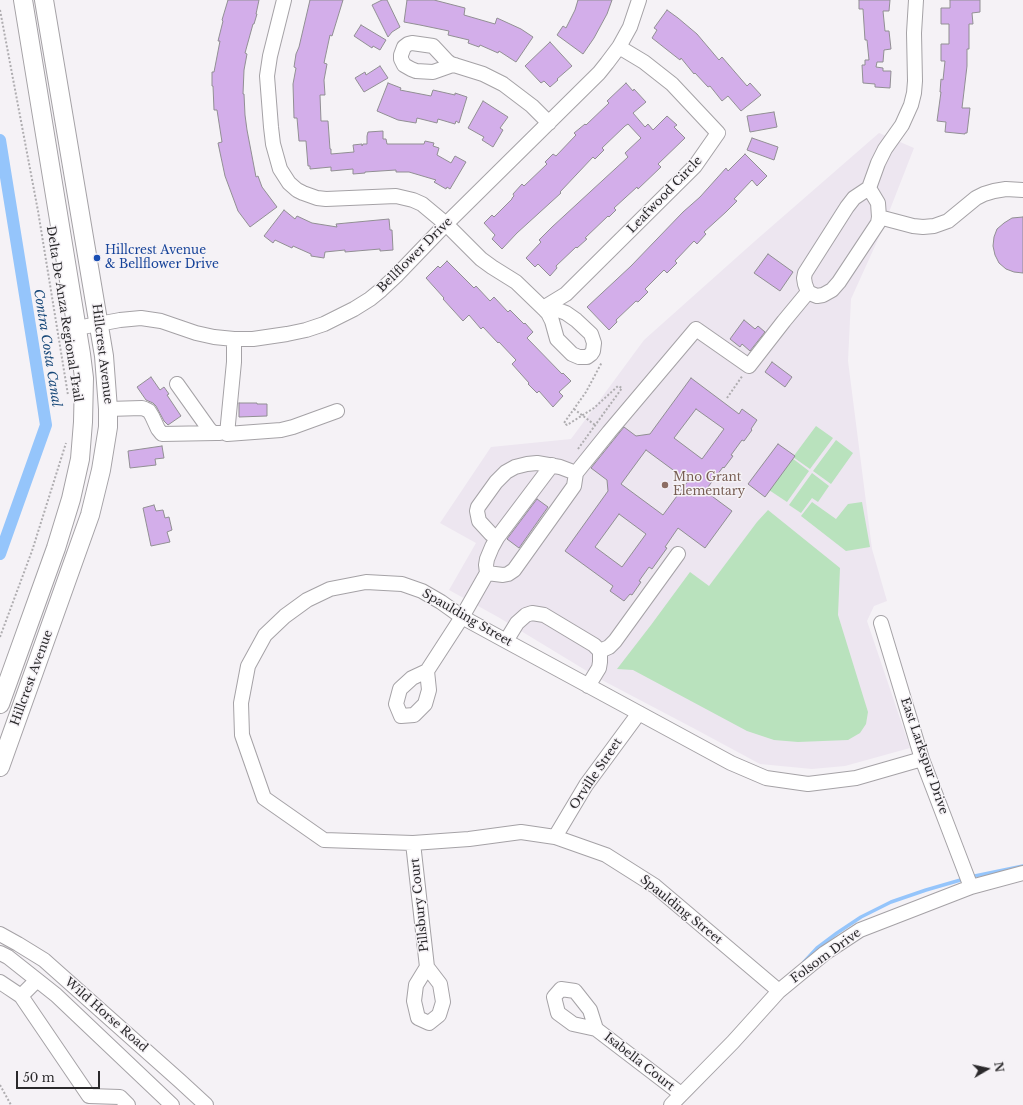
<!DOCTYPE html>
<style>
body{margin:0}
#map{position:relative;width:1023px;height:1105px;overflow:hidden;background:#f5f2f6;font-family:"Libre Baskerville",serif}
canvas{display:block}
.north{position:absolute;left:967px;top:1049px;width:40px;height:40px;-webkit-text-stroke:3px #f5f2f6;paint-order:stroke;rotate:81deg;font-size:11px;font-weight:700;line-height:16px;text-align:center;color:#2a292b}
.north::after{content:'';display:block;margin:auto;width:14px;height:18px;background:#2a292b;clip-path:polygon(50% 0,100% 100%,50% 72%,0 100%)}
.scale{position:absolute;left:16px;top:1071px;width:84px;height:18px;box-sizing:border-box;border:2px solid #2a292b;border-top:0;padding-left:5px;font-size:12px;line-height:14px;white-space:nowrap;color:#2a292b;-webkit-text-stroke:3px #f5f2f6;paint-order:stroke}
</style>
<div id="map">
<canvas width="1023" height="1105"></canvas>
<div class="north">N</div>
<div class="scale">50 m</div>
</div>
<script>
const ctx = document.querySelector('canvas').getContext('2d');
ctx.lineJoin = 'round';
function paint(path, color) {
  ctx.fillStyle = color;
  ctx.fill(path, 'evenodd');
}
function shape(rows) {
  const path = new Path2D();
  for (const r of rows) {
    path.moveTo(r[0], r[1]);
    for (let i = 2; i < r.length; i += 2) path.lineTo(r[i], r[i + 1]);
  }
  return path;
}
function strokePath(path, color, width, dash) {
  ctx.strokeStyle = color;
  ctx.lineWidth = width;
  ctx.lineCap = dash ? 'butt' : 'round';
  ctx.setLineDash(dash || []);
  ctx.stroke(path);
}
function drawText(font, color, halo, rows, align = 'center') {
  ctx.font = font + ' "Libre Baskerville",serif';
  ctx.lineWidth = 3;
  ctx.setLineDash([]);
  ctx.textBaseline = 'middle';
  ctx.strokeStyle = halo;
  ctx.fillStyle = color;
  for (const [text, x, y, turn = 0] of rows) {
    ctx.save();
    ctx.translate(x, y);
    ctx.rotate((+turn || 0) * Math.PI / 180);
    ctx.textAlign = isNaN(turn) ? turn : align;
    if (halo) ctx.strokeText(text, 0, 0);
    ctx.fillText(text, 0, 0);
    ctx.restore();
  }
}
const built = shape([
 [879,133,914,148,880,235,851,299,848,361,872,549,887,601,874,606,867,621,910,748,845,766,812,769,760,764,695,729,600,679,498,617,449,590,476,543,440,523,491,447,571,439,644,340,755,241]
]);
const green = shape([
 [816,426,833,438,810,469,793,457],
 [836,440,853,453,831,484,813,471],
 [792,458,809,471,787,502,769,490],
 [812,473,829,486,818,502,812,498,801,513,789,505],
 [812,502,836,519,848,504,862,502,870,547,846,551,801,516],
 [768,510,840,568,838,615,868,712,866,724,860,733,848,740,798,742,774,740,747,731,633,670,617,669,651,625,690,572,709,586,757,522]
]);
const stream = shape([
 [970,877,1023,866],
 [804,962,817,948,837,933,861,917,891,902,926,890,964,879]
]);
const canal = shape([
 [0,140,46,425,0,554]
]);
const building = shape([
 [228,0,259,0,256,14,257,14,254,24,253,24,245,53,247,54,244,70,243,94,244,94,245,115,247,130,256,177,258,176,262,187,277,207,250,227,238,211,225,176,218,143,222,142,217,110,214,110,213,86,212,86,212,72,214,72,220,41,218,41,223,21,222,20,228,0],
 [310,0,343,0,332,36,330,35,324,63,327,64,324,80,325,95,320,95,321,121,328,121,330,149,331,149,331,154,354,152,353,145,362,144,362,146,363,144,367,144,367,136,368,132,383,131,383,139,386,139,387,144,424,144,425,141,434,143,433,146,439,148,437,155,451,163,455,156,466,162,450,189,447,187,446,189,434,182,436,180,409,172,396,172,396,170,365,172,365,173,353,174,353,169,331,171,331,167,310,169,310,166,308,166,306,141,299,141,297,118,294,118,293,84,296,68,294,67,296,54,299,47,310,0],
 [382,0,387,0,400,27,392,32,388,37,372,5,382,0],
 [407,0,434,0,465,8,464,15,495,24,497,18,521,29,533,37,516,62,499,51,498,53,480,45,479,47,468,43,469,40,448,35,449,31,420,25,404,22,407,0],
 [578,0,612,0,607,14,594,38,583,54,557,35,563,26,566,28,575,10,578,0],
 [859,0,890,0,889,11,883,11,885,31,889,31,891,49,884,50,883,62,877,62,876,67,883,68,883,71,891,71,890,88,875,87,875,84,863,83,862,65,865,65,865,60,869,60,867,40,865,40,863,9,859,9,859,0],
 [950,0,980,0,980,12,972,13,973,24,969,24,969,49,967,49,967,66,962,108,970,108,967,133,965,133,965,134,945,132,946,122,937,121,941,92,940,92,941,79,943,80,945,61,941,61,941,44,949,44,949,24,941,24,941,8,950,8,950,0],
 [667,10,678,18,697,34,719,60,722,57,747,86,750,83,761,95,741,111,728,96,722,101,710,86,708,87,695,73,694,74,681,58,680,60,652,38,657,30,654,28,667,10],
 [361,25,386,40,380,50,373,46,372,48,354,36,361,25],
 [550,42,572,66,557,79,558,80,550,87,544,81,541,83,525,66,550,42],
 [380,66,388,78,364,92,355,78,365,72,366,75,380,66],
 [388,83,401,88,400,90,431,96,433,90,455,95,455,93,467,97,459,123,456,121,455,124,438,119,437,123,417,118,416,123,398,120,377,111,388,83],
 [626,83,633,91,634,89,646,102,633,113,645,127,648,124,653,130,667,116,677,125,674,127,685,138,658,164,661,167,638,189,637,187,614,208,616,210,609,217,608,216,585,238,587,239,577,248,576,247,556,266,557,268,550,276,538,264,535,267,526,258,541,242,539,240,552,227,628,157,625,153,641,138,628,124,625,126,602,148,604,150,595,159,593,157,560,192,561,193,517,233,502,249,492,239,495,235,484,223,492,215,494,217,512,199,512,198,514,196,513,194,522,184,524,186,547,164,545,162,553,154,556,156,576,135,574,133,585,124,586,125,609,103,607,101,626,83],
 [483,101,508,117,500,128,503,130,493,147,482,140,484,137,468,128,483,101],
 [774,112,777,127,750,132,747,116,774,112],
 [752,138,778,147,774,160,747,150,752,138],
 [745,154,767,176,757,186,752,180,734,199,737,201,726,212,704,232,706,234,697,244,694,241,675,261,677,263,667,273,664,270,645,289,648,292,638,302,636,301,616,320,617,322,609,330,587,307,631,266,683,212,700,197,726,168,728,171,745,154],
 [284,210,295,219,297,216,312,223,337,227,336,224,389,219,390,230,392,230,393,250,380,251,380,249,345,252,345,250,325,252,324,258,311,256,311,254,293,246,292,248,275,240,273,243,264,236,284,210],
 [1023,217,1023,273,1014,272,1006,269,999,263,995,255,993,246,994,237,997,229,1004,223,1012,218,1023,217],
 [768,254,793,272,780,291,754,273,768,254],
 [447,261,474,288,476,286,490,301,494,297,508,312,510,310,524,324,525,323,533,332,527,338,562,374,563,373,571,381,559,392,563,396,553,407,539,391,537,393,528,384,529,383,512,364,516,360,499,342,498,343,483,327,481,329,469,315,463,321,443,299,444,298,426,278,438,266,440,268,447,261],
 [744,320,755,329,758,326,765,332,750,351,742,344,740,347,730,339,744,320],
 [772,362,792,377,785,387,765,372,772,362],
 [151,377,160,390,164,387,169,394,167,395,181,416,168,425,164,421,156,406,153,403,146,400,137,387,151,377],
 [691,378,739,414,742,409,757,420,751,429,752,430,744,441,742,440,731,455,733,456,724,468,723,467,705,491,732,511,705,548,678,528,665,547,667,548,652,569,649,567,639,581,641,582,632,595,630,594,624,601,610,591,613,586,565,551,608,491,607,480,591,468,624,427,636,436,650,434,691,378],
 [696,409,724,429,702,459,674,438,696,409],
 [646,450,688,481,663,515,621,484,646,450],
 [619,514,646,534,622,567,595,547,619,514],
 [239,403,257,403,257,404,267,404,267,416,239,417,239,403],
 [778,444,795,456,765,497,748,484,778,444],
 [162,446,164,458,155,459,156,465,130,468,128,451,162,446],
 [537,499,548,507,519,548,507,539,537,499],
 [154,505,156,511,163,510,165,518,169,517,172,530,167,532,170,542,151,546,143,508,154,505]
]);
const path = shape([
 [0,10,38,211,68,395],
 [727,398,743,375],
 [574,409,595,425],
 [578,449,622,388,618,386,594,408,567,425,564,423,586,392,602,362],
 [0,637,32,551,66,443],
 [0,1085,11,1105]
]);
const minor = shape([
 [284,0,270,56,267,76,271,127,273,144,280,169,289,183,297,190,303,193,317,198,326,199,396,196,413,200,422,204,446,224,481,259,492,267,516,282,543,308,548,313,552,321,557,339,572,354,579,357,587,357,591,354,593,351,594,343,591,334,576,320,566,313,558,310,543,308],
 [455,65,450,66,433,72,416,71,411,69,404,65,401,59,401,55,404,47,408,44,412,43,433,46,447,61,451,64,483,74,503,84,532,106,549,123],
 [869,188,878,203,879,217,878,223,839,282,832,290,823,295,817,296,812,294,808,292,805,284,804,278,805,273,847,207,854,198,869,188,878,163,885,149,902,125,911,105,914,93,915,81,914,33,916,0],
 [879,217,913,226,923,227,934,226,948,221,976,198,984,194,994,191,1006,189,1023,190],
 [543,308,566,294,571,289,695,166,718,133,672,84,644,62,619,47],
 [77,328,120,320,141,318,161,321,196,333,214,337,234,339,253,339,287,334,306,330,324,324,354,309,370,299,381,290,396,276,446,224,599,73,607,63,619,47,630,27,639,0],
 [234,339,234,362,227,434,281,430,293,427,337,411],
 [177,384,209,429,213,433,220,433],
 [108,409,142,408,145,409,149,411,152,416,158,429,162,434,216,433],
 [576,473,609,432,696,329,749,366,784,321,808,292],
 [487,573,503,575,508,574,514,570,574,486,576,473,560,467,537,463,527,464,515,467,506,472,496,482,478,507,477,511,479,521,491,534,497,538],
 [881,623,922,759,971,887],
 [506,641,517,623,526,615,532,613,544,615,594,645,600,651,600,662,599,668,588,686],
 [600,651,609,647,615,641,678,554],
 [427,671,462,617,487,573,486,565,487,559,492,547,497,538,552,465],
 [427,671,429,690,425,704,414,715,401,716,396,704,400,689,412,678,427,671],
 [555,837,586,785,639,713],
 [413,843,427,967],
 [0,934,18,944,44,960,180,1081,206,1105],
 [0,953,8,957,56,995,172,1105],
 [427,967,440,984,443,1002,439,1015,429,1023,418,1018,414,1001,416,985,427,967],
 [37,980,21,996,89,1096,120,1097,128,1105],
 [0,982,21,996],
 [779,991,655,886,606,855,555,837,521,832,469,839,413,843,324,840,264,798,242,735,241,703,248,666,265,635,285,616,307,600,330,589,366,582,402,584,422,591,441,602,462,617,506,641,731,763,766,778,808,784,856,778,922,759],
 [596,1029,590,1010,575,991,561,989,554,997,558,1013,573,1024,596,1029,681,1094],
 [671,1105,733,1042,779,991,825,953,860,930,971,887,1023,873]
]);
const major = shape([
 [0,704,56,548,71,499,80,459,83,422,84,378,81,354,23,0],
 [0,767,90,515,101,470,108,427,108,409,104,356,44,0]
]);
const markers = [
 [97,258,4,"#1a4fb4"],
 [665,485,4,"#8d6e63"]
];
const streetNames = [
 ["Leafwood Circle",665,195,-46],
 ["Bellflower Drive",415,255,-45],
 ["Delta De Anza Regional Trail",64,314,81],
 ["Hillcrest Avenue",102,354,83],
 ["Spaulding Street",467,618,30],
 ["Hillcrest Avenue",32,678,-70],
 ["East Larkspur Drive",924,756,71],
 ["Orville Street",596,774,-56],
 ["Pillsbury Court",420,905,-96],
 ["Spaulding Street",681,910,39],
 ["Folsom Drive",826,956,-36],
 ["Wild Horse Road",106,1015,41],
 ["Isabella Court",639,1062,38]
];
const transitNames = [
 ["Hillcrest Avenue",105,251],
 ["& Bellflower Drive",105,265]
];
const educationNames = [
 ["Mno Grant",673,478],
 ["Elementary",673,492]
];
const waterNames = [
 ["Contra Costa Canal",47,348,81]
];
paint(built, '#ede6f0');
paint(green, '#b9e2bd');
strokePath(stream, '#95c5fb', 3.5);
strokePath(canal, '#95c5fb', 12);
paint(building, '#d3aeea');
strokePath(building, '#918f93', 1);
strokePath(minor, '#a5a2a6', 16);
strokePath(major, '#a5a2a6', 20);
strokePath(path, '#afadb0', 2, [2, 2]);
strokePath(minor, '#fff', 14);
strokePath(major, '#fff', 18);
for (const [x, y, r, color] of markers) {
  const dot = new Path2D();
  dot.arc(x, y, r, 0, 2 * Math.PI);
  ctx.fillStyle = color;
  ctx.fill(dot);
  strokePath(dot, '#f5f2f6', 1.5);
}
drawText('12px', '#2a292b', '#f5f2f6', streetNames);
drawText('12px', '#164399', '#f5f2f6', transitNames, 'left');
drawText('12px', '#785e54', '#f5f2f6', educationNames, 'left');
drawText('italic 13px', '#174879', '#f5f2f6', waterNames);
</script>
